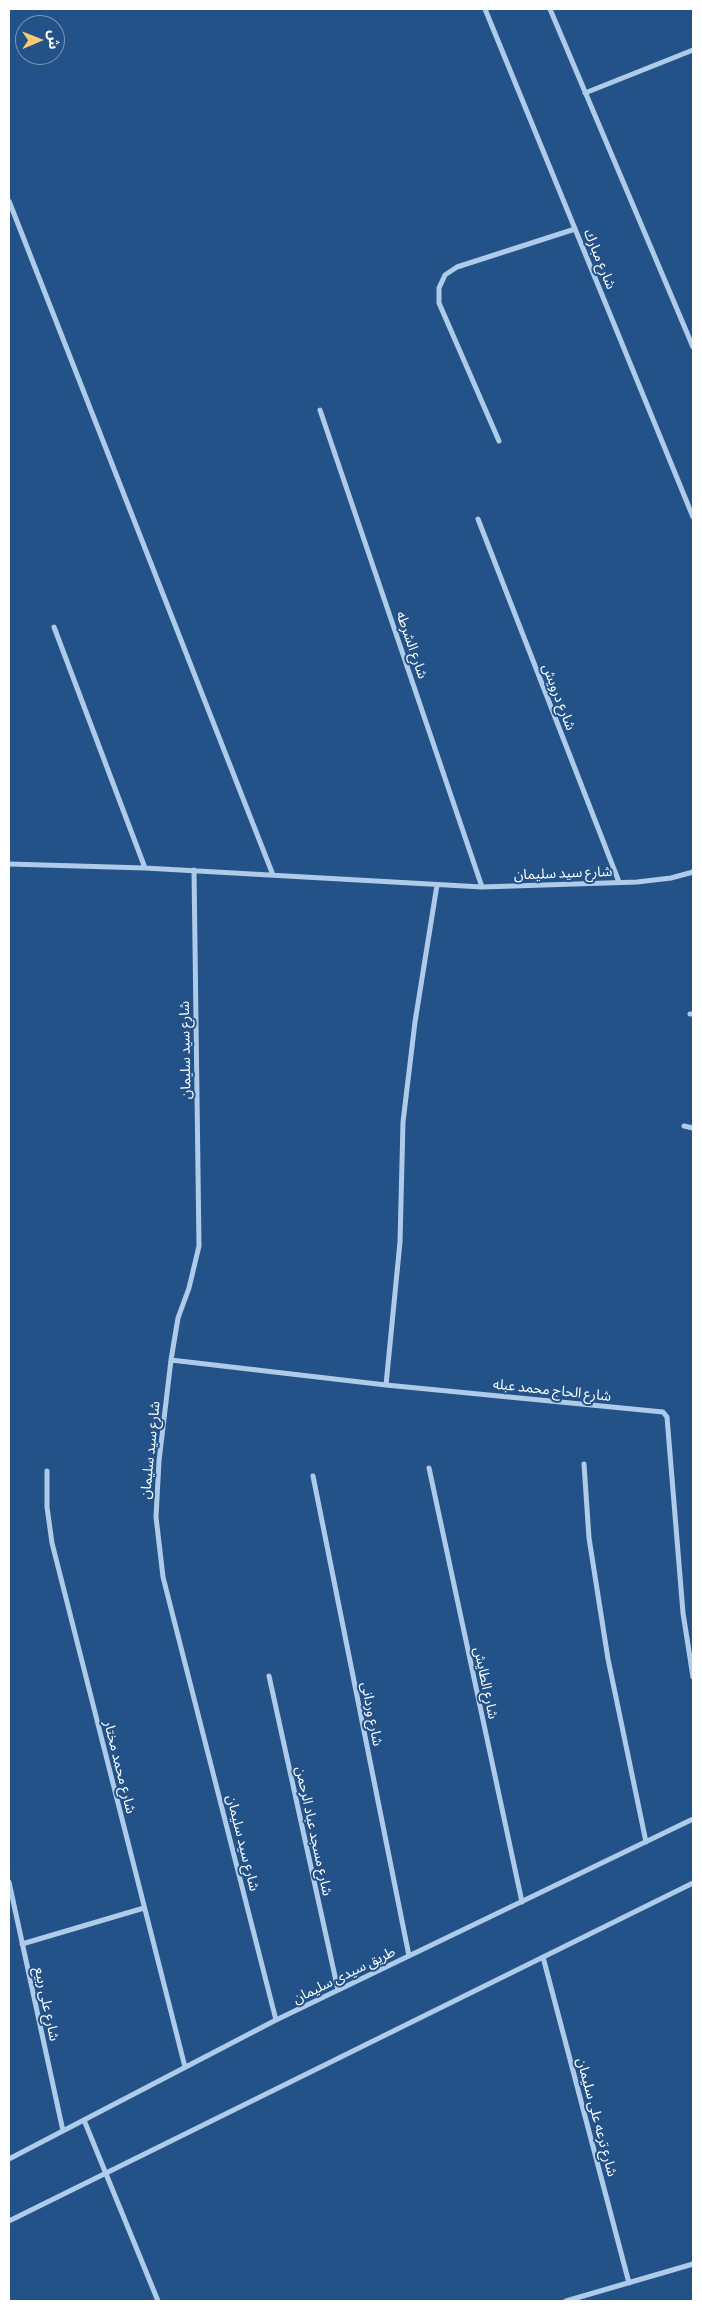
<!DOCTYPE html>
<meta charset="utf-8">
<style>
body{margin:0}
#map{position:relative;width:702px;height:2310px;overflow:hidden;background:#235288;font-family:Commissioner,"Noto Sans Arabic",sans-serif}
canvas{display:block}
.frame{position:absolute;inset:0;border:10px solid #fff;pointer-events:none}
.north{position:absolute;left:15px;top:15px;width:50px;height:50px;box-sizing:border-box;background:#235288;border:1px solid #7b97b8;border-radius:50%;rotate:89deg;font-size:14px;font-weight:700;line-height:20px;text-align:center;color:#fff}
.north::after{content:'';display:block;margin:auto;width:18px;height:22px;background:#f5cb71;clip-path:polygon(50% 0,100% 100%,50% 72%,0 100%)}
</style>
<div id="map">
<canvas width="702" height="2310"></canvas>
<div class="frame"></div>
<div class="north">ش</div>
</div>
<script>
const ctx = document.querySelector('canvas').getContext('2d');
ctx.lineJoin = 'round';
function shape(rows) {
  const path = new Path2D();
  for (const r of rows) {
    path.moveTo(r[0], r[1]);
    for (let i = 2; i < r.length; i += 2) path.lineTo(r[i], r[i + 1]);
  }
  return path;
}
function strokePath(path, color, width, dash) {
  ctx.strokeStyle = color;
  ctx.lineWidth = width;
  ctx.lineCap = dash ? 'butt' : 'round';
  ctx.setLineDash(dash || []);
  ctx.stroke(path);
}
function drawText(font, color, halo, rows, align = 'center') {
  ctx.font = font + ' Commissioner,"Noto Sans Arabic",sans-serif';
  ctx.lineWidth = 4;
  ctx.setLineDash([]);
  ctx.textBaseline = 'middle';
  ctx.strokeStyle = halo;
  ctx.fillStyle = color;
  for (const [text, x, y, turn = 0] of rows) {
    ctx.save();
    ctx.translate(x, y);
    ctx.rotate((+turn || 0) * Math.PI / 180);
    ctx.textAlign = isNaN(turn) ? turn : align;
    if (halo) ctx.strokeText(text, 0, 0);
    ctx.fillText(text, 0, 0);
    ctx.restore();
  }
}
const minor = shape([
 [485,9,693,517],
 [550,9,693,347],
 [585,93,693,50],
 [9,201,273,875],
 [320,410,482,887],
 [499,441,439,303,439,288,445,275,457,267,575,229],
 [478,519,619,882],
 [54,627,145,868],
 [9,864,145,868,482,887,637,882,671,878,693,872],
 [194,870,199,1246,189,1288,178,1318,171,1360,159,1461,156,1517,163,1577,276,2020],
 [690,1014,693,1014],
 [684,1126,693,1128],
 [171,1360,386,1385,663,1412,667,1417,683,1613,693,1677],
 [386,1385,400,1242,403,1122,415,1022,437,885],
 [584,1464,589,1538,608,1659,646,1842],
 [429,1468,522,1902],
 [47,1471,47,1507,52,1543,185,2067],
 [313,1476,409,1956],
 [269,1676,338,1990],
 [9,1882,63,2131],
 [22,1944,144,1908],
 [543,1957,629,2283],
 [84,2120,158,2301],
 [9,2159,276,2020,693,1819],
 [9,2221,693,1883],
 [566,2301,693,2264]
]);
const streetNames = [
 ["شارع مبارك",600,259,68],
 ["شارع الشرطه",412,645,71],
 ["شارع درويش",559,697,69],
 ["شارع سيد سليمان",563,873,-2],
 ["شارع سيد سليمان",185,1050,-91],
 ["شارع الحاج محمد عبله",552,1390,6],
 ["شارع سيد سليمان",150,1450,-84],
 ["شارع الطايش",486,1683,78],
 ["شارع وردانى",372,1714,79],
 ["شارع محمد مختار",120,1767,76],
 ["شارع مسجد عباد الرحمن",314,1831,78],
 ["شارع سيد سليمان",243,1843,76],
 ["طريق سيدى سليمان",344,1975,-26],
 ["شارع على ربيع",47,2004,78],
 ["شارع ترعه على سليمان",597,2117,75]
];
strokePath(minor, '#afcbea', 5);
drawText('14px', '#fff', '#235288', streetNames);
</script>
